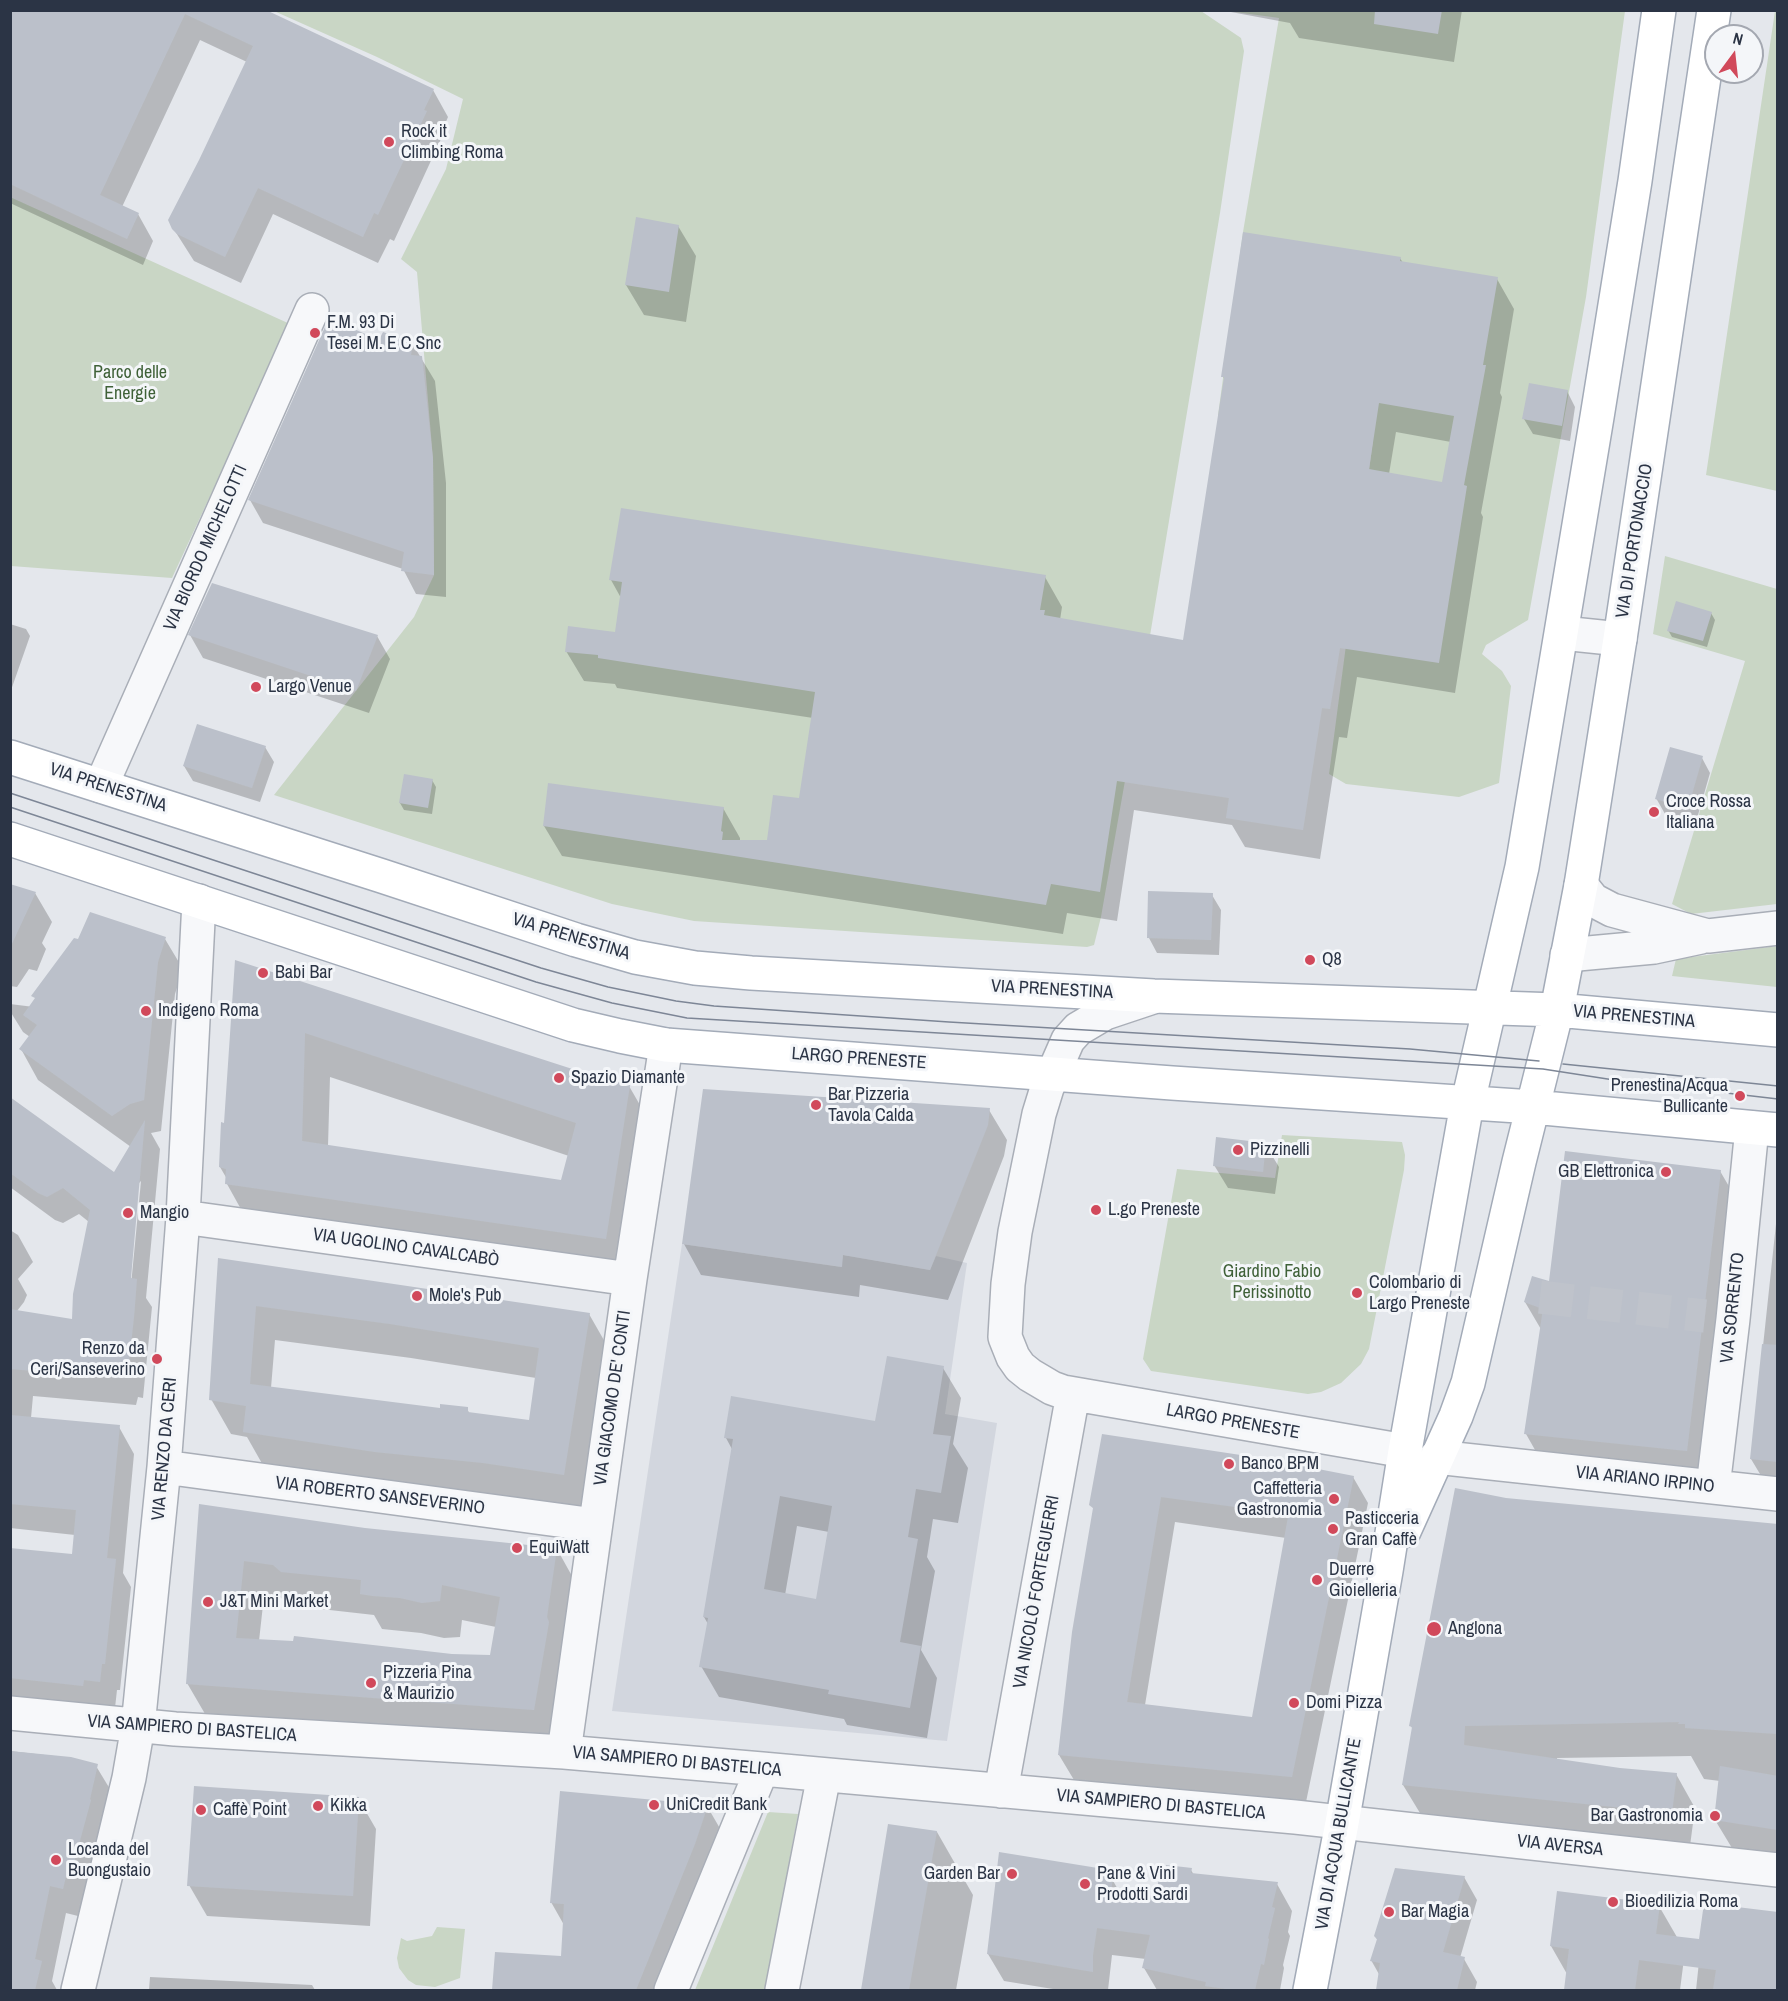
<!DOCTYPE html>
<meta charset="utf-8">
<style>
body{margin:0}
#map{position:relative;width:1788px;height:2001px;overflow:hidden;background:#e4e7ec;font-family:"Archivo Narrow",sans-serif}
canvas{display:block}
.frame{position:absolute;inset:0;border:12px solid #2b3445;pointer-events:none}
.north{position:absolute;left:1704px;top:24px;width:60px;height:60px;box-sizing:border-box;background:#f4f6f9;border:2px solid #a4a8b1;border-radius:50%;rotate:15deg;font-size:16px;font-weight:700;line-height:24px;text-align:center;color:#2b3445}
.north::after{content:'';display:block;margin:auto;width:21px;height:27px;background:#d1495b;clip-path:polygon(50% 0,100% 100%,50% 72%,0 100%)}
</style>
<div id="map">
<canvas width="1788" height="2001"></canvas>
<div class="frame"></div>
<div class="north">N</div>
</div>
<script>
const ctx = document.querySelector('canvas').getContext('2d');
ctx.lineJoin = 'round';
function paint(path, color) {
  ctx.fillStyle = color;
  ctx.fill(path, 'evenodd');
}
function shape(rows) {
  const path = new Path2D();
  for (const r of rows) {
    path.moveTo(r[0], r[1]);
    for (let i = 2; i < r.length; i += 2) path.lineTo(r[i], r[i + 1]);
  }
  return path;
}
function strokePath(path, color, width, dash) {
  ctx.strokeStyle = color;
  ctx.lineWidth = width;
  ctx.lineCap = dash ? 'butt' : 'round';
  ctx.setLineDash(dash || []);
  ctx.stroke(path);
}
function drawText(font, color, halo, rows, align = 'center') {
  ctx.font = font + ' "Archivo Narrow",sans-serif';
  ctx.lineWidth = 6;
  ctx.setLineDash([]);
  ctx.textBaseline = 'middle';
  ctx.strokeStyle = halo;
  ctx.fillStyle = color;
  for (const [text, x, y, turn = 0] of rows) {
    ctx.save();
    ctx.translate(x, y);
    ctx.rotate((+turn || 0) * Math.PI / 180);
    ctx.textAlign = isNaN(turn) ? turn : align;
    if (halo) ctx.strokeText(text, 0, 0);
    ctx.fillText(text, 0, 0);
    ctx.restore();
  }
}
const built = shape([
 [682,1244,841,1267,843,1255,930,1270,936,1256,967,1263,945,1414,997,1423,947,1741,612,1711]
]);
const green = shape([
 [1195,10,1201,11,1241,38,1244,51,1220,213,1141,690,1101,917,1094,945,1087,947,694,921,612,904,274,795,414,617,434,575,433,459,417,272,401,259,446,169,463,99,377,57,274,11],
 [1228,11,1625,11,1586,297,1528,620,1486,645,1482,654,1502,671,1511,686,1499,783,1459,797,1346,784,1329,774,1373,440,1218,415,1243,232,1279,18],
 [1775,11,1778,11,1777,491,1706,475],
 [10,197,290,324,172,578,11,566],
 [1665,556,1777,589,1777,904,1691,914,1672,904,1745,661,1653,634],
 [1777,946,1777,987,1672,976,1676,959],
 [1282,1135,1402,1142,1405,1155,1404,1170,1369,1349,1361,1364,1341,1383,1321,1392,1308,1394,1151,1371,1143,1359,1177,1169,1275,1178],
 [768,1812,798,1814,767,1982,764,1990,695,1990],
 [437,1927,465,1929,460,1978,435,1987,416,1985,408,1980,399,1968,397,1958,401,1938,407,1941,432,1936]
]);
const shadow = shape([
 [10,10,262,10,433,90,448,117,440,136,441,139,394,241,390,239,378,263,273,214,241,283,194,261,173,228,247,62,200,40,122,207,138,214,153,241,143,265,10,203],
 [1220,10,1462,10,1454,62,1299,38,1290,23],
 [678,226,696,256,686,322,644,315,626,285],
 [1400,258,1403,263,1497,279,1514,309,1500,393,1502,397,1481,513,1483,517,1455,693,1357,677,1347,738,1339,737,1320,859,1245,847,1232,825,1134,810,1117,921,1067,913,1063,934,562,856,544,826,723,808,740,838,740,841,769,841,800,800,813,718,617,688,615,684,584,681,566,651,616,634,621,598,611,580,1045,577,1062,607,1060,620,1184,642,1225,381,1223,376],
 [1396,432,1451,442,1443,483,1389,474],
 [380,342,412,343,435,381,446,483,446,597,416,594,403,569,263,523,250,500],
 [1567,391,1575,407,1570,441,1533,434,1524,419],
 [1711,613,1715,620,1707,647,1672,637,1668,630],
 [10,624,26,629,30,636,10,693],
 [190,635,377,636,390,659,369,713,203,658],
 [265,747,274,762,260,802,193,781,184,766],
 [1702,758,1710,773,1696,822,1665,814,1656,798],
 [432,780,436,787,432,814,404,810,400,803],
 [10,886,35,893,52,922,42,943,46,949,37,971,29,969,17,987,10,986],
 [1212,895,1221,910,1219,955,1157,953,1149,938],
 [165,939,183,969,175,994,161,1131,151,1133,160,1149,146,1298,152,1307,143,1398,138,1397,136,1405,33,1396,31,1418,119,1427,134,1454,123,1573,131,1587,120,1690,117,1690,115,1708,10,1703,10,1556,73,1556,75,1535,10,1528,10,1230,18,1235,33,1262,18,1279,27,1295,24,1302,17,1311,74,1321,89,1222,79,1214,63,1223,55,1220,10,1187,10,1099,114,1174,131,1147,38,1080,21,1049,30,1037,23,1032,10,1011,10,1004,66,1011],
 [141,1181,131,1285,128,1285,138,1184],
 [236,962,593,1077,629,1086,655,1131,631,1283,252,1229,227,1184,227,1179,220,1167,225,1125],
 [330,1077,569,1156,562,1181,328,1146],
 [989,1110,1007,1140,1004,1156,948,1300,860,1285,859,1297,701,1275,684,1244],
 [1265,1144,1279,1167,1275,1194,1228,1188,1214,1165],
 [1720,1171,1751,1224,1717,1504,1556,1487,1526,1434,1542,1331,1525,1302,1550,1283],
 [1778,1205,1778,1490,1769,1489,1751,1459],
 [220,1260,589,1314,609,1349,584,1509,264,1467,247,1437,231,1434,211,1399],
 [275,1340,411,1358,536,1378,530,1421,470,1414,467,1409,441,1410,271,1388],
 [943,1368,961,1398,953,1444,968,1468,958,1523,933,1519,927,1557,935,1571,921,1650,937,1678,927,1738,847,1725,844,1719,719,1697,701,1666,708,1624,704,1617,733,1451,726,1438,877,1423],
 [797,1526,829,1532,817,1601,785,1595],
 [1103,1436,1353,1477,1368,1503,1306,1802,1074,1780,1059,1755,1094,1509,1091,1505],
 [1175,1522,1286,1538,1253,1719,1145,1705],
 [1506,1500,1778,1526,1778,1860,1735,1853,1715,1820,1720,1781,1704,1779,1691,1756,1557,1758,1557,1760,1620,1769,1676,1774,1695,1808,1690,1846,1423,1818,1403,1785,1413,1730,1411,1726],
 [201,1505,365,1529,557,1549,577,1585,554,1746,208,1719,187,1683],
 [264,1596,295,1600,303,1607,374,1615,382,1629,421,1633,444,1638,460,1637,462,1620,496,1627,491,1657,452,1656,259,1641],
 [10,1751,71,1758,96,1766,113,1794,78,1916,66,1913,52,1981,57,1990,10,1990],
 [358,1798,376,1829,370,1926,207,1916,189,1885],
 [707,1806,733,1851,680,1990,494,1990,496,1953,562,1958,564,1925,551,1902],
 [889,1825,937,1832,973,1895,956,1990,862,1990],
 [1103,1870,1108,1878,1112,1879,1120,1893,1157,1898,1167,1874,1191,1870,1194,1875,1277,1884,1292,1911,1288,1932,1290,1936,1283,1965,1284,1968,1280,1990,1157,1990,1144,1968,1146,1959,1112,1955,1108,1990,1059,1990,1004,1981,988,1954],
 [1464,1877,1477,1900,1460,1958,1464,1959,1477,1982,1475,1990,1377,1990,1380,1976,1371,1960,1378,1941,1375,1936],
 [1705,1905,1778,1913,1778,1990,1696,1990],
 [1659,1906,1685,1951,1680,1990,1565,1990,1567,1974,1551,1946],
 [150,1977,312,1985,315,1990,149,1990]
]);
const building = shape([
 [10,10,266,10,434,89,424,110,427,111,378,215,374,213,363,237,258,188,225,257,177,234,172,229,168,220,199,160,253,46,185,14,100,195,139,213,127,239,10,184],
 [1375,10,1442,10,1438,34,1374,24],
 [636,217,679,225,669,292,625,285],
 [1243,232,1401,257,1400,261,1498,277,1483,365,1486,365,1464,485,1467,486,1439,663,1340,648,1330,709,1322,708,1303,830,1226,818,1229,798,1117,781,1100,892,1051,884,1046,905,543,826,548,783,724,807,721,831,723,832,722,840,767,840,773,795,799,798,815,692,598,658,598,655,565,652,568,626,615,632,622,582,609,580,621,508,1046,575,1040,610,1045,610,1044,615,1183,640,1224,377,1221,377],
 [1379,403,1454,416,1442,482,1369,469],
 [329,318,379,340,383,332,413,342,411,355,422,356,433,459,434,575,401,571,404,552,248,500],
 [1529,383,1568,390,1562,426,1522,419],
 [212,583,378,635,356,691,188,635],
 [1676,601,1712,612,1703,641,1667,631],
 [197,724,266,746,252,788,183,766],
 [1670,747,1703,756,1688,808,1655,799],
 [404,774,433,779,428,808,399,803],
 [10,884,36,892,10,948],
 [1148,891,1213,893,1211,940,1147,938],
 [90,912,166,937,158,962,144,1100,130,1104,112,1116,19,1049,37,1025,23,1015,35,998,31,996,74,938,78,939],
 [235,960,594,1076,630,1085,606,1239,225,1184,226,1169,219,1167,221,1122,224,1123],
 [305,1033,576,1123,561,1180,302,1141],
 [703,1089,990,1108,988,1125,930,1270,843,1255,842,1267,682,1244],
 [10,1097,114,1172,145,1120,131,1278,137,1279,134,1317,128,1371,123,1371,121,1378,10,1369,10,1309,72,1319,73,1294,90,1210,63,1188,47,1197,38,1193,10,1173],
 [1216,1137,1266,1143,1263,1172,1213,1166],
 [1565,1151,1721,1170,1687,1451,1524,1434,1543,1309,1524,1302,1532,1276,1549,1281],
 [218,1258,590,1313,564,1475,483,1463,375,1452,243,1432,246,1406,209,1400],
 [256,1306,390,1324,539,1348,529,1420,468,1412,468,1407,440,1404,440,1408,250,1384],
 [1762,1344,1778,1345,1778,1462,1750,1459],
 [887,1356,944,1366,933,1434,951,1436,941,1493,916,1489,908,1537,918,1539,900,1642,921,1646,910,1708,828,1694,829,1690,699,1667,708,1618,703,1617,733,1439,724,1438,731,1396,875,1421],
 [780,1496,832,1506,816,1599,764,1589],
 [10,1415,120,1425,107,1558,116,1559,105,1664,102,1664,100,1682,84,1680,83,1686,10,1678,10,1548,72,1554,76,1510,10,1504],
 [1102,1434,1267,1459,1354,1476,1292,1777,1058,1755,1072,1632,1093,1508,1089,1505],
 [1161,1497,1258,1510,1288,1517,1252,1717,1127,1702],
 [1455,1488,1506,1498,1778,1524,1778,1734,1685,1728,1685,1724,1678,1724,1679,1722,1465,1726,1464,1745,1620,1768,1677,1773,1672,1813,1402,1785,1412,1727,1409,1726],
 [199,1504,365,1528,557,1548,547,1617,549,1622,534,1710,186,1684],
 [244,1561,273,1565,281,1572,361,1580,360,1594,373,1596,400,1598,422,1603,440,1601,442,1585,500,1597,490,1655,452,1654,294,1636,293,1641,236,1638],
 [10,1751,71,1757,98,1764,90,1799,91,1800,72,1870,68,1868,63,1889,50,1886,35,1959,42,1961,35,1990,10,1990],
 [1720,1766,1778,1776,1778,1830,1714,1820],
 [194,1786,359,1797,353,1896,187,1886],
 [560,1791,708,1805,695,1844,636,1990,492,1990,495,1952,561,1956,564,1904,550,1903],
 [888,1824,937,1831,909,1990,861,1990],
 [999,1852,1104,1869,1103,1876,1113,1878,1111,1891,1156,1896,1160,1870,1166,1872,1166,1865,1192,1868,1191,1873,1278,1882,1272,1907,1275,1908,1268,1938,1269,1939,1264,1965,1261,1964,1255,1990,1233,1990,1205,1986,1206,1982,1142,1968,1150,1935,1097,1928,1093,1955,1093,1972,987,1954],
 [1395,1868,1465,1876,1443,1952,1465,1957,1457,1990,1376,1990,1380,1963,1370,1961,1377,1939,1374,1936],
 [1557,1891,1660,1904,1656,1934,1699,1939,1704,1903,1778,1912,1778,1990,1713,1990,1716,1970,1639,1960,1635,1990,1564,1990,1569,1949,1550,1946]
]);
const minorTunnel = shape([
 [1540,1297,1705,1316]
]);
const minor = shape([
 [1562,633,1620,639],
 [101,786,312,310],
 [1581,885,1593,900,1612,910,1708,936,1778,928],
 [1567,955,1654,947,1701,937],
 [1153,997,1105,1013,1078,1029,1068,1040,1047,1088,1039,1114,1015,1232,1008,1284,1005,1337,1013,1357,1020,1367,1030,1375,1052,1388,1063,1392,1405,1451],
 [183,1217,630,1279],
 [1436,1457,1778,1494],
 [164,1467,595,1525],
 [1713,1487,1733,1319,1752,1128],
 [10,1713,175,1729,564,1752,762,1769,1295,1817,1778,1870],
 [564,1752,630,1279,666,1045],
 [1001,1791,1073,1394],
 [78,1990,129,1778,138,1726,164,1467,183,1217,199,901],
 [671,1990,762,1769],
 [782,1990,824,1775]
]);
const major = shape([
 [10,757,382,876,576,940,635,957,695,968,751,973,1154,996,1557,1010,1778,1030],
 [10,839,573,1025,620,1036,666,1045,1172,1083,1533,1107,1778,1130],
 [1404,1531,1456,1416,1468,1383,1519,1162,1557,1010,1581,885,1620,639,1714,10],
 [1310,1990,1342,1823,1386,1571,1405,1451,1465,1115,1522,867,1597,417,1635,181,1659,10]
]);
const tram = shape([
 [10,793,541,968,608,987,676,1001,714,1006,949,1022,1410,1049,1539,1061],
 [10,807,536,982,612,1003,687,1018,1543,1069,1614,1080,1778,1099],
 [1563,1064,1778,1086]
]);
const markers = [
 [389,142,6,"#d1495b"],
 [315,333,6,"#d1495b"],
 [256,687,6,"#d1495b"],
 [1654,812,6,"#d1495b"],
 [1310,960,6,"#d1495b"],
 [263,973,6,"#d1495b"],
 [146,1011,6,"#d1495b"],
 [559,1078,6,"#d1495b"],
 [1740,1096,6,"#d1495b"],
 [816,1105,6,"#d1495b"],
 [1238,1150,6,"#d1495b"],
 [1666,1172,6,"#d1495b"],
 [1096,1210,6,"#d1495b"],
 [128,1213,6,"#d1495b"],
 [1357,1293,6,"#d1495b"],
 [417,1296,6,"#d1495b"],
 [157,1359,6,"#d1495b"],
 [1229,1464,6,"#d1495b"],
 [1334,1499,6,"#d1495b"],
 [1333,1529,6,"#d1495b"],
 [517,1548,6,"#d1495b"],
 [1317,1580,6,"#d1495b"],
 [208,1602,6,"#d1495b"],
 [1434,1629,8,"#d1495b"],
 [371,1683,6,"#d1495b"],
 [1294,1703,6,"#d1495b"],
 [654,1805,6,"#d1495b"],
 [318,1806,6,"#d1495b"],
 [201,1810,6,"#d1495b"],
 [1715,1816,6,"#d1495b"],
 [56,1860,6,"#d1495b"],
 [1012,1874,6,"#d1495b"],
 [1085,1884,6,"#d1495b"],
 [1613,1902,6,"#d1495b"],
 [1389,1912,6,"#d1495b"]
];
const poiNames = [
 ["Rock it",401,132],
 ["Climbing Roma",401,153],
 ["F.M. 93 Di",327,323],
 ["Tesei M. E C Snc",327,344],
 ["Largo Venue",268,687],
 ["Croce Rossa",1666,802],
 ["Italiana",1666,823],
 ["Q8",1322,960],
 ["Babi Bar",275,973],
 ["Indigeno Roma",158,1011],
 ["Spazio Diamante",571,1078],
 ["Prenestina/Acqua",1728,1086,"right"],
 ["Bullicante",1728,1107,"right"],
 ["Bar Pizzeria",828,1095],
 ["Tavola Calda",828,1116],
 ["Pizzinelli",1250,1150],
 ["GB Elettronica",1654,1172,"right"],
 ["L.go Preneste",1108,1210],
 ["Mangio",140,1213],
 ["Colombario di",1369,1283],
 ["Largo Preneste",1369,1304],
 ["Mole's Pub",429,1296],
 ["Renzo da",145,1349,"right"],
 ["Ceri/Sanseverino",145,1370,"right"],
 ["Banco BPM",1241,1464],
 ["Caffetteria",1322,1489,"right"],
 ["Gastronomia",1322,1510,"right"],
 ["Pasticceria",1345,1519],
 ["Gran Caffè",1345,1540],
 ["EquiWatt",529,1548],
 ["Duerre",1329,1570],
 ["Gioielleria",1329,1591],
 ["J&T Mini Market",220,1602],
 ["Anglona",1448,1629],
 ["Pizzeria Pina",383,1673],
 ["& Maurizio",383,1694],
 ["Domi Pizza",1306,1703],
 ["UniCredit Bank",666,1805],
 ["Kikka",330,1806],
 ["Caffè Point",213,1810],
 ["Bar Gastronomia",1703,1816,"right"],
 ["Locanda del",68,1850],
 ["Buongustaio",68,1871],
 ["Garden Bar",1000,1874,"right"],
 ["Pane & Vini",1097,1874],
 ["Prodotti Sardi",1097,1895],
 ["Bioedilizia Roma",1625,1902],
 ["Bar Magia",1401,1912]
];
const parkNames = [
 ["Parco delle",130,373],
 ["Energie",130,394],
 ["Giardino Fabio",1272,1272],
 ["Perissinotto",1272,1293]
];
const streetNames = [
 ["VIA DI PORTONACCIO",1635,541,-81],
 ["VIA BIORDO MICHELOTTI",206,548,-66],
 ["VIA PRENESTINA",108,788,18],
 ["VIA PRENESTINA",571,937,17],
 ["VIA PRENESTINA",1052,990,3],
 ["VIA PRENESTINA",1634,1017,5],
 ["LARGO PRENESTE",859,1059,4],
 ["VIA UGOLINO CAVALCABÒ",406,1248,8],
 ["VIA SORRENTO",1733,1308,-84],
 ["VIA GIACOMO DE' CONTI",613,1398,-82],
 ["LARGO PRENESTE",1233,1422,10],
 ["VIA RENZO DA CERI",165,1449,-85],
 ["VIA ARIANO IRPINO",1645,1480,6],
 ["VIA ROBERTO SANSEVERINO",380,1496,7],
 ["VIA NICOLÒ FORTEGUERRI",1037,1592,-80],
 ["VIA SAMPIERO DI BASTELICA",192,1729,4],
 ["VIA SAMPIERO DI BASTELICA",677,1762,5],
 ["VIA SAMPIERO DI BASTELICA",1161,1805,5],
 ["VIA DI ACQUA BULLICANTE",1339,1834,-80],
 ["VIA AVERSA",1560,1846,6]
];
paint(built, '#d2d6de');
paint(green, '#c9d6c5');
paint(shadow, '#0003');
paint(building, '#bbc0ca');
strokePath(minorTunnel, '#bfc3cb', 33, [33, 16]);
strokePath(minor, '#a9aeb7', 36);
strokePath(major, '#a3abb8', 36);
strokePath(minor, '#f7f8fa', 33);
strokePath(major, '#fff', 33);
strokePath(tram, '#7d8696', 1.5);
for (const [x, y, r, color] of markers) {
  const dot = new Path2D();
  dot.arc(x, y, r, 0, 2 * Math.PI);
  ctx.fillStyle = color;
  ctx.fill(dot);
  strokePath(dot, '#f4f6f9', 2);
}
drawText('18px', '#2b3445', '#f4f6f9', poiNames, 'left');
drawText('18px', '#3f6138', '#f4f6f9', parkNames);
drawText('18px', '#2b3445', '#f4f6f9', streetNames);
</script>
